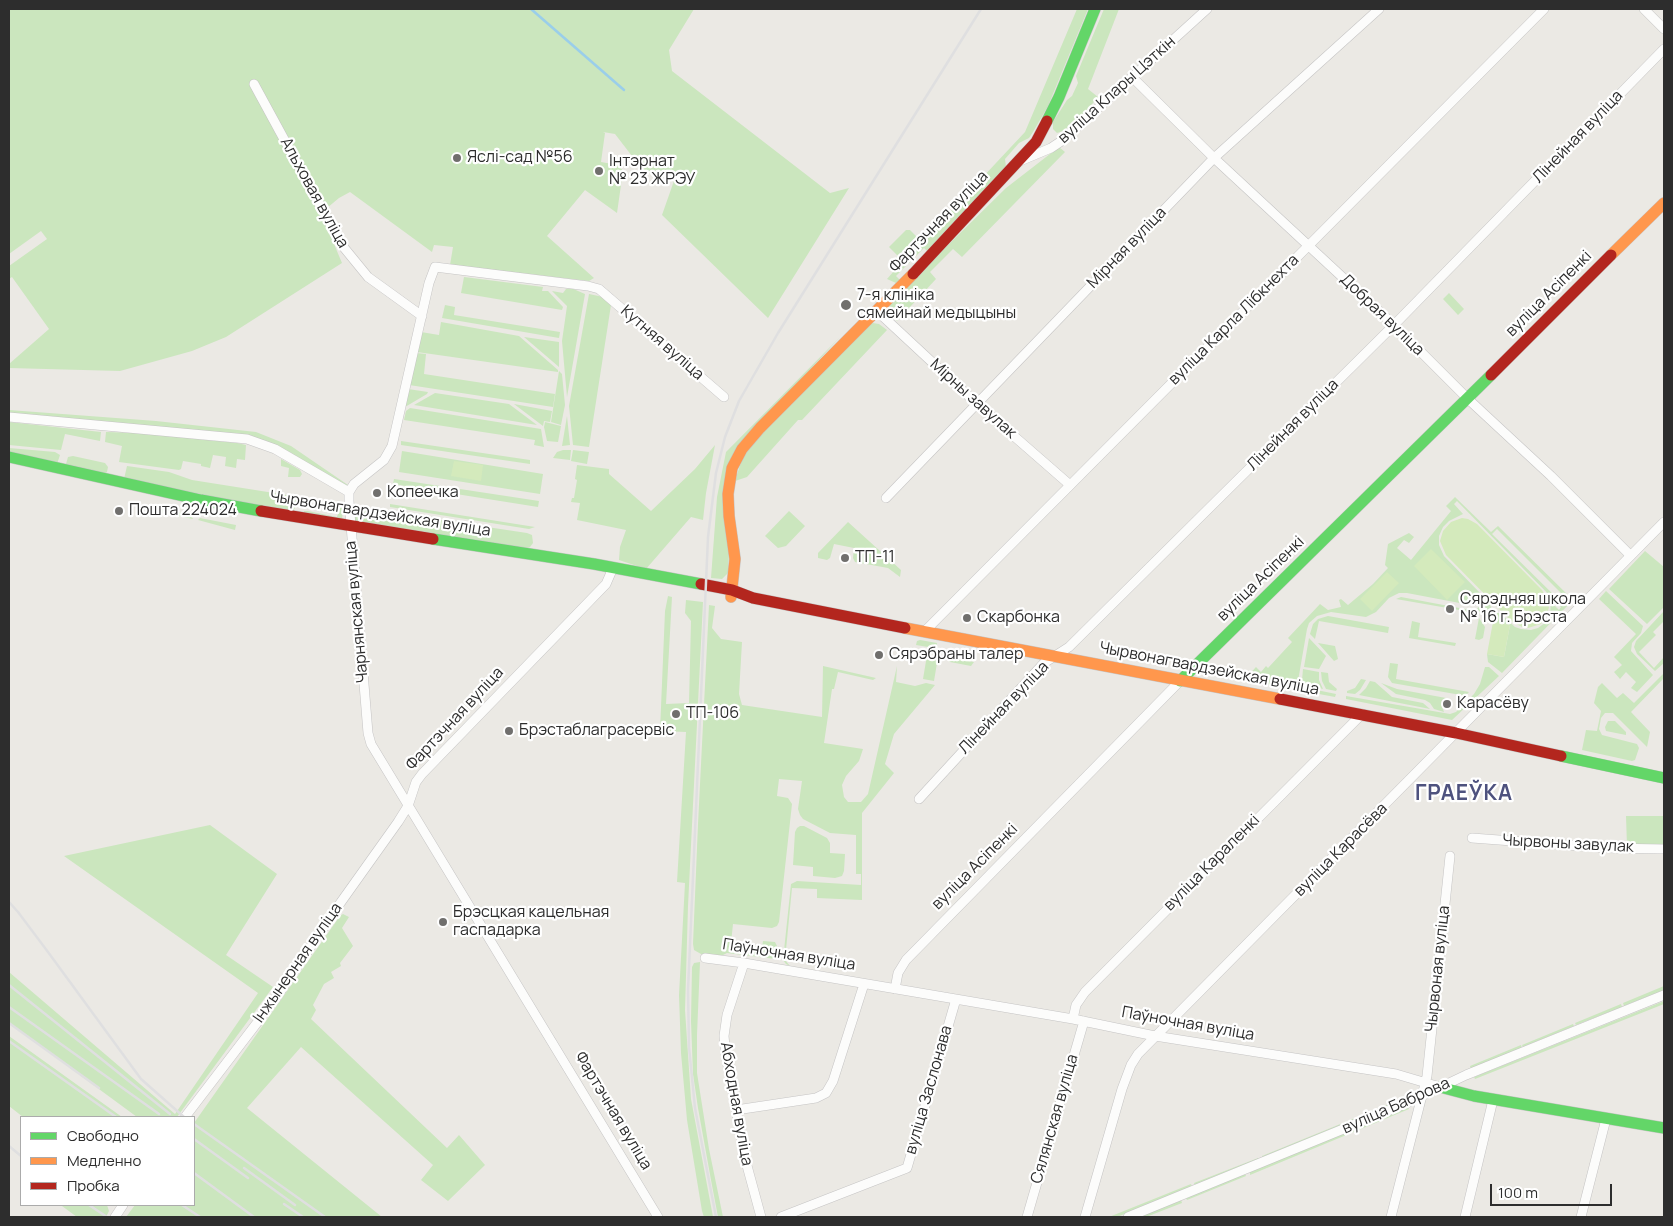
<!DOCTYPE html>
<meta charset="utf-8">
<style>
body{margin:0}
#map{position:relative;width:1673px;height:1226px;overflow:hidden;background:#ebe9e4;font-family:Manrope,sans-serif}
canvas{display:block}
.frame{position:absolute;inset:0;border:10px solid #2d2d2d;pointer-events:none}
.legend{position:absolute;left:20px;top:1116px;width:175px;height:90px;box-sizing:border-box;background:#fff;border:1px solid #ababab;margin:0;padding:6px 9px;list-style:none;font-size:15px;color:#2d2d2d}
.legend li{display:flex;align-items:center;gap:10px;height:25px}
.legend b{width:25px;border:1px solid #ababab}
.scale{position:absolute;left:1490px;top:1184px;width:122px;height:22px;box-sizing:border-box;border:2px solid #2d2d2d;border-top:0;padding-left:6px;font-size:15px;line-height:18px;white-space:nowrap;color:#2d2d2d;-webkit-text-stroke:4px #fff;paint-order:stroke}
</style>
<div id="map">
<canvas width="1673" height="1226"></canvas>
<div class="frame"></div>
<ul class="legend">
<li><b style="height:6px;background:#63d668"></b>Свободно</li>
<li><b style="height:6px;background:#ff974d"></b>Медленно</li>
<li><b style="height:6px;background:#b3261e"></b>Пробка</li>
</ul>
<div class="scale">100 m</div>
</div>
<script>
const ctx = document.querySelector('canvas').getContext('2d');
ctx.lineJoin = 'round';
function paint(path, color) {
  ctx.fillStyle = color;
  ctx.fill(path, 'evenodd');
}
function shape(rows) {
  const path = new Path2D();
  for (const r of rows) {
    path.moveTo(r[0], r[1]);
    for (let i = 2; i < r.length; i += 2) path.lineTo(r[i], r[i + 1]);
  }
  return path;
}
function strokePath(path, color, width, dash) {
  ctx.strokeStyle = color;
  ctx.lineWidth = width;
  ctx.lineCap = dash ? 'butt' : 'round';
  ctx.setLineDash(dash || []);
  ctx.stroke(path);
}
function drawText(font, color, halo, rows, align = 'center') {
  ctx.font = font + ' Manrope,sans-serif';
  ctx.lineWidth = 4.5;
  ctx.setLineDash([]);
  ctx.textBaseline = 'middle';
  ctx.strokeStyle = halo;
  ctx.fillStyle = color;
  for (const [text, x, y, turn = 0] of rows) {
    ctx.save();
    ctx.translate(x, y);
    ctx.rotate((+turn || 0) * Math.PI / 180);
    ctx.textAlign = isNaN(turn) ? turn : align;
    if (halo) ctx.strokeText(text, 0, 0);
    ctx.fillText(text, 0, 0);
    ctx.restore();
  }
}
const green = shape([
 [9,9,694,9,669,50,672,71,830,193,849,188,768,318,662,215,675,178,642,169,615,134,603,132,605,133,601,162,618,165,623,171,617,213,585,190,547,236,594,278,589,281,450,265,453,247,434,245,432,252,350,192,339,198,321,213,342,263,226,337,192,351,120,371,9,368,9,364,49,329,12,277,9,279,9,266,47,239,41,231,9,254],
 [1077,9,1088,9,1048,106,1033,132,1029,138,1019,143,1005,159,1006,167,928,252,924,248,896,276,900,280,896,283,887,279,894,271,888,266,898,256,889,247,906,230,910,230,922,242,1025,132],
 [1104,9,1119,9,1088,89,1098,97,1082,116,1063,131,1057,133,1053,129,1053,122,1067,100,1072,96,1078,83,1076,76],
 [1059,147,1065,152,962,257,953,249,930,272,936,279,897,321,889,314,889,308,891,301,1006,188],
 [464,277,543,287,542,291,548,291,563,307,562,310,461,293],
 [571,288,585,294,567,397,562,341,567,306,552,291,563,293,566,289],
 [1449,293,1464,309,1458,315,1443,299],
 [589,294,603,297,611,305,589,447,573,445,569,406],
 [445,305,455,307,454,315,560,332,559,338,442,318],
 [441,322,519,336,558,370,558,372,417,352,421,332,439,335],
 [873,323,879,324,887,330,802,420,798,420,747,477,735,481,742,459,754,442,870,324],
 [524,337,559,342,559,367],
 [840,337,734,452,728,573,722,579,711,578,717,497,726,452],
 [416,353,426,354,424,374,555,394,553,407,409,385],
 [559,371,562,374,565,405,561,425,551,422],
 [408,389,428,392,427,394,405,407],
 [435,393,509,404,537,425,414,405],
 [514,404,552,411,550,422,544,421,543,426],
 [410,408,541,429,544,447,534,445,535,440,404,420,406,411],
 [9,410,156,421,256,432,291,446,348,485,346,486,272,445,9,414],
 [567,416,570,445,562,446],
 [9,422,101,432,100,441,65,434,61,450,9,445],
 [545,422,561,426,558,442,547,441,544,427],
 [106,432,140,433,237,443,246,445,245,460,237,459,236,468,225,466,226,457,213,455,210,468,201,466,201,464,183,461,181,469,179,470,119,462,122,446,105,442],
 [401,441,530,460,530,464,401,445],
 [715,445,706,493,703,520,691,517,646,569,619,560,620,547,626,530,577,520,580,503,571,502,572,498,574,498,577,480,575,479,577,465,609,469,609,474,651,511,695,469],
 [9,448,55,452,60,455,57,464,9,453],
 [563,450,571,450,570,460,553,458,557,452],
 [573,450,589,452,587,464,571,461],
 [402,451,543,474,540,494,399,472],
 [73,456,105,463,108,467,107,472,105,473,66,464,68,457],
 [281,459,300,470,302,474,300,477,288,477,289,468,281,466],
 [127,466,169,472,192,480,293,496,296,498,297,502,295,508,292,512,124,479],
 [394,479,539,501,538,507,393,484],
 [1455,497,1491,532,1498,526,1573,600,1502,673,1488,662,1487,654,1504,657,1510,625,1493,622,1495,613,1500,613,1515,627,1521,629,1531,630,1538,628,1546,622,1550,615,1551,602,1559,610,1561,607,1457,501,1454,504,1463,514,1449,521,1443,527,1439,536,1439,545,1444,556,1481,594,1481,598,1475,604,1470,605,1407,593,1399,593,1389,598,1376,612,1366,617,1331,612,1317,616,1309,623,1307,629,1298,681,1302,687,1336,694,1335,697,1244,680,1256,667,1261,672,1266,666,1268,668,1292,642,1288,638,1320,604,1328,610,1341,607,1339,600,1341,599,1348,605,1373,584,1388,568,1385,565,1388,544,1409,533,1414,537,1409,543,1404,540,1397,548,1411,560,1451,511,1446,506],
 [1497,529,1568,600,1564,605,1492,534],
 [390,504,535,527,529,529,390,507],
 [153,506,191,515,193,519,154,511,151,515],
 [341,507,343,509,342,520,304,513,304,511,308,511,337,517,339,509],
 [360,508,527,533,532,535,533,543,530,547,527,548,355,521,354,511],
 [789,511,805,526,786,546,778,548,765,536],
 [200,518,236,525,235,530,198,520],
 [848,522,901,570,900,577,888,568,855,562,853,558,854,548,834,544,830,558,827,560,818,558,818,553],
 [1645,551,1664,567,1664,607,1647,624,1609,589],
 [1606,591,1643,626,1641,633,1632,643,1631,651,1653,675,1637,692,1631,688,1636,682,1626,672,1620,679,1614,672,1622,665,1614,657,1636,634,1599,599],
 [668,596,672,597,666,704,689,703,691,621,685,613,686,600,703,602,688,906,685,1010,691,1099,713,1217,704,1217,702,1211,687,1120,681,1053,679,995,685,883,677,882,686,732,660,731,665,611],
 [1401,597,1470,610,1476,614,1473,614,1472,615,1465,614,1465,611,1396,599],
 [1485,600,1489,603,1491,607,1487,620,1477,609],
 [709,605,715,606,712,628,721,639,742,642,739,694,742,705,822,717,823,666,876,678,873,680,838,672,834,689,832,689,824,743,863,749,859,761,846,776,842,785,844,797,848,802,861,802,868,794,897,666,896,682,915,686,926,683,935,685,894,734,885,764,894,773,862,813,862,900,817,898,817,889,792,888,785,960,790,966,786,964,783,960,791,884,797,881,861,885,861,874,856,874,856,835,830,833,803,819,800,815,798,809,802,781,779,779,777,796,788,798,792,804,779,922,777,926,772,928,733,924,731,943,762,947,763,941,775,942,777,946,776,959,727,953,721,956,701,954,694,950,693,944,698,824],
 [1664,611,1664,621,1653,632,1656,635,1639,652,1654,668,1664,657,1664,663,1655,671,1637,654,1634,647,1636,641],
 [1328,616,1389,627,1388,633,1319,621,1315,639,1310,634,1313,624,1318,619],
 [1479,618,1485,627,1483,638,1479,640,1475,639],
 [1412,621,1420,623,1418,637,1456,643,1455,646,1409,638],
 [1309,638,1326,656,1319,669,1304,667],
 [920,640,937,643,936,649,934,649,933,653,928,652,928,647,916,645,917,641],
 [1318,643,1335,646,1338,659,1334,661],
 [927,655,938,657,934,681,923,679],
 [947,658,974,662,971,666,950,662],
 [1390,663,1398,664,1396,679,1469,692,1466,695,1461,695,1392,683,1388,677],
 [1485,667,1489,667,1499,676,1452,720,1346,699,1346,696,1450,714,1456,712,1474,694,1480,684],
 [1303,669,1319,672,1319,680,1323,689,1303,683,1302,680],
 [1321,672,1328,673,1329,682,1337,689,1336,691,1326,689,1322,681],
 [1664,673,1664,678,1631,712,1650,732,1647,747,1613,713,1605,713,1601,718,1599,729,1602,735,1637,744,1639,748,1635,760,1632,761,1582,750,1586,730,1597,731,1601,711,1594,703,1598,687,1602,683,1617,698,1623,693,1634,703],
 [1361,679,1366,680,1360,690,1355,694,1347,693,1347,691,1355,688],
 [1370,681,1375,682,1392,697,1423,703,1430,709,1359,695,1366,688],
 [1381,683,1397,689,1446,698,1442,700,1441,704,1444,712,1434,709,1430,703,1425,700,1396,694],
 [1608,721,1615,721,1626,732,1626,735,1606,731,1605,727],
 [1626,816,1664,816,1664,845,1627,846],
 [210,825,277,874,226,955,273,987,177,1117,137,1117,9,1023,9,972,175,1114,258,993,64,856],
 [800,826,804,826,827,838,830,843,830,853,845,854,844,871,842,876,835,878,813,876,813,867,793,865,795,832,797,828],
 [343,914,349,917,342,928,353,946,340,963,341,966,331,972,334,978,324,984,313,1005,316,1010,311,1019,447,1148,459,1135,485,1165,448,1201,421,1180,433,1165,301,1047,247,1108,382,1217,126,1217,135,1205,194,1205,194,1123,340,916],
 [700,962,697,1035,697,1073,709,1149,723,1217,718,1217,711,1180,698,1108,693,1074,691,1021,692,967,694,963],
 [1664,986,1664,990,1624,1006,1623,1003],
 [1664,1001,1664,1004,1475,1079,1474,1077],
 [1621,1004,1622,1007,1576,1025,1575,1023],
 [1573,1024,1574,1026,1523,1047,1522,1045],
 [9,1036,122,1117,23,1117,9,1106],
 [1521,1045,1522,1048,1471,1069,1470,1066],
 [1404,1098,1405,1100,1263,1159,1262,1156],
 [1408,1106,1409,1109,1250,1175,1250,1172],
 [1258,1158,1259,1160,1195,1186,1194,1183],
 [1245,1174,1246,1176,1187,1200,1186,1198],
 [1191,1184,1192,1187,1117,1217,1109,1217],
 [1181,1200,1182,1203,1146,1217,1138,1217],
 [63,1205,107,1205,109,1211,106,1217,77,1217,62,1206]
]);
const pitch = shape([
 [454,461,483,465,481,481,451,476],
 [1462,518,1468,519,1477,524,1542,590,1548,601,1549,607,1547,614,1541,624,1528,628,1522,627,1511,621,1446,555,1440,541,1443,531,1451,522],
 [1431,549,1465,582,1447,600,1414,566],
 [1387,572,1399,583,1372,611,1360,599],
 [1493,622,1510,625,1504,657,1487,654]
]);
const stream = shape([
 [531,9,624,90]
]);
const street = shape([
 [1644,9,1664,29],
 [1133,78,1214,158,1394,325,1468,399,1551,476,1630,555],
 [254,84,341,244,368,277,422,316],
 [1020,161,1051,148,1063,140,1207,9],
 [877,311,976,403,1070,485],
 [9,417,247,439,275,449,349,492],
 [886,498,1214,158,1379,9],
 [925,631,1544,9],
 [919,799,1044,663,1069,647,1394,325,1664,49],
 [1472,838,1607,848,1664,849],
 [705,958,744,963,1073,1019,1155,1036,1396,1074,1440,1087],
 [744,963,727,1015,724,1036,726,1056,746,1162,761,1217],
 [895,989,898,973,906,960,1180,681],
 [1073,1019,1076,1005,1085,992,1362,714],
 [736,1110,816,1098,826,1093,833,1081,864,984],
 [185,1117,276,998,341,902,398,822,408,806,416,782,422,774,606,584,613,568],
 [115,1217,123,1205],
 [658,1217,371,744,368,733,349,501,349,492,354,484,384,460,392,446,429,283,435,267,588,286,599,289,724,397],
 [781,1217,907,1168,956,999],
 [1027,1217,1084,1021],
 [1085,1217,1122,1089,1131,1065,1138,1054,1664,522],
 [1128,1217,1407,1103,1466,1075,1664,995],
 [1391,1217,1427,1076,1450,856],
 [1465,1217,1493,1100],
 [1581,1217,1606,1119]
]);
const fast = shape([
 [1047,121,1059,97,1095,9],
 [9,457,201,500,261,511],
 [433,539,594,564,701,584],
 [1180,681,1491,375],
 [1561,756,1664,778],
 [1440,1087,1474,1096,1664,1128]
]);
const slow = shape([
 [1611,255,1664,203],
 [731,597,735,559,729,516,728,494,732,468,742,449,760,428,913,274],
 [905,628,1280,699]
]);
const jam = shape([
 [913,274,1036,142,1047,121],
 [1491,375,1611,255],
 [261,511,433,539],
 [701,584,732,590,753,598,905,628],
 [1280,699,1456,733,1561,756]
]);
const rail = shape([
 [9,902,18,912,48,952,141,1079,184,1117],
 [9,985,170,1114],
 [9,1007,159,1114],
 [9,1023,99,1088],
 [9,1041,116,1117],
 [194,1124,325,1217],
 [194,1139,248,1178],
 [9,1146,21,1156],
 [244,1168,295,1205],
 [194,1173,254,1217],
 [284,1204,303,1217],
 [89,1205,107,1217],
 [182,1205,200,1217],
 [716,1217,695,1108,689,1047,688,990,708,537,716,473,725,437,739,401,778,333,981,9]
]);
const markers = [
 [457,158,5,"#706f6d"],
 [599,171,5,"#706f6d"],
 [846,305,6,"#706f6d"],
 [377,493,5,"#706f6d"],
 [119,511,5,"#706f6d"],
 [845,558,5,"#706f6d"],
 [1450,609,5,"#706f6d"],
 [967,618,5,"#706f6d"],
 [879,655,5,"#706f6d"],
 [1447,704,5,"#706f6d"],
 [676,714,5,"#706f6d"],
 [509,731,5,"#706f6d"],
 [443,922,5,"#706f6d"]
];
const streetNames = [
 ["вуліца Клары Цэткін",1117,90,-42],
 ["Лінейная вуліца",1578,137,-46],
 ["Альховая вуліца",314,193,61],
 ["Фартэчная вуліца",939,222,-46],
 ["Мірная вуліца",1127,248,-46],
 ["вуліца Асіпенкі",1549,294,-45],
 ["Добрая вуліца",1382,315,44],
 ["вуліца Карла Лібкнехта",1234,320,-45],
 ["Кутняя вуліца",662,343,41],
 ["Мірны завулак",973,399,42],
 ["Лінейная вуліца",1293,425,-45],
 ["Чырвонагвардзейская вуліца",380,514,9],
 ["вуліца Асіпенкі",1261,579,-44],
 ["Чарнянская вуліца",357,612,-95],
 ["Чырвонагвардзейская вуліца",1209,669,11],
 ["Лінейная вуліца",1004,708,-46],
 ["Фартэчная вуліца",455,719,-47],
 ["Чырвоны завулак",1568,844,3],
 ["вуліца Карасёва",1341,850,-45],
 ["вуліца Караленкі",1212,863,-45],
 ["вуліца Асіпенкі",975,867,-45],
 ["Паўночная вуліца",789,955,9],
 ["Інжынерная вуліца",298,963,-55],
 ["Чырвоная вуліца",1438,969,-84],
 ["Паўночная вуліца",1188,1024,10],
 ["вуліца Заслонава",929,1090,-74],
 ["Абходная вуліца",736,1104,80],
 ["вуліца Баброва",1396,1106,-24],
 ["Фартэчная вуліца",613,1111,59],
 ["Сялянская вуліца",1055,1119,-74]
];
const poiNames = [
 ["Яслі-сад №56",467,158],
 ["Інтэрнат",609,162],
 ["№ 23 ЖРЭУ",609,180],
 ["7-я клініка",857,296],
 ["сямейнай медыцыны",857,314],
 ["Копеечка",387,493],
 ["Пошта 224024",129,511],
 ["ТП-11",855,558],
 ["Сярэдняя школа",1460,600],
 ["№ 16 г. Брэста",1460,618],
 ["Скарбонка",977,618],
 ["Сярэбраны талер",889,655],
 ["Карасёву",1457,704],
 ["ТП-106",686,714],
 ["Брэстаблаграсервіс",519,731],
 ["Брэсцкая кацельная",453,913],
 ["гаспадарка",453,931]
];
const districtNames = [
 ["ГРАЕЎКА",1464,794]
];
paint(green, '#cbe6be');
paint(pitch, '#d4eabc');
strokePath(stream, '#9aceea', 2.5);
strokePath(street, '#c5c4c4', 10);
strokePath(fast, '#c5c4c4', 12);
strokePath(slow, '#c5c4c4', 12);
strokePath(jam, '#c5c4c4', 12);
strokePath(street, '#fcfcfb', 9);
strokePath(fast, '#63d668', 11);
strokePath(slow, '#ff974d', 11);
strokePath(jam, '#b3261e', 11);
strokePath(rail, '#dfdfe0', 2.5);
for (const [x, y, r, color] of markers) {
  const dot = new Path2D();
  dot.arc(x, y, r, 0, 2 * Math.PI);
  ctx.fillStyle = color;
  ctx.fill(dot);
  strokePath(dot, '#fff', 2);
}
drawText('16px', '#2d2d2d', '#fff', streetNames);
drawText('16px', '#2d2d2d', '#fff', poiNames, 'left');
ctx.letterSpacing = '1px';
drawText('bold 21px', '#4e527e', '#fff', districtNames);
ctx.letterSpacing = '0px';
</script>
